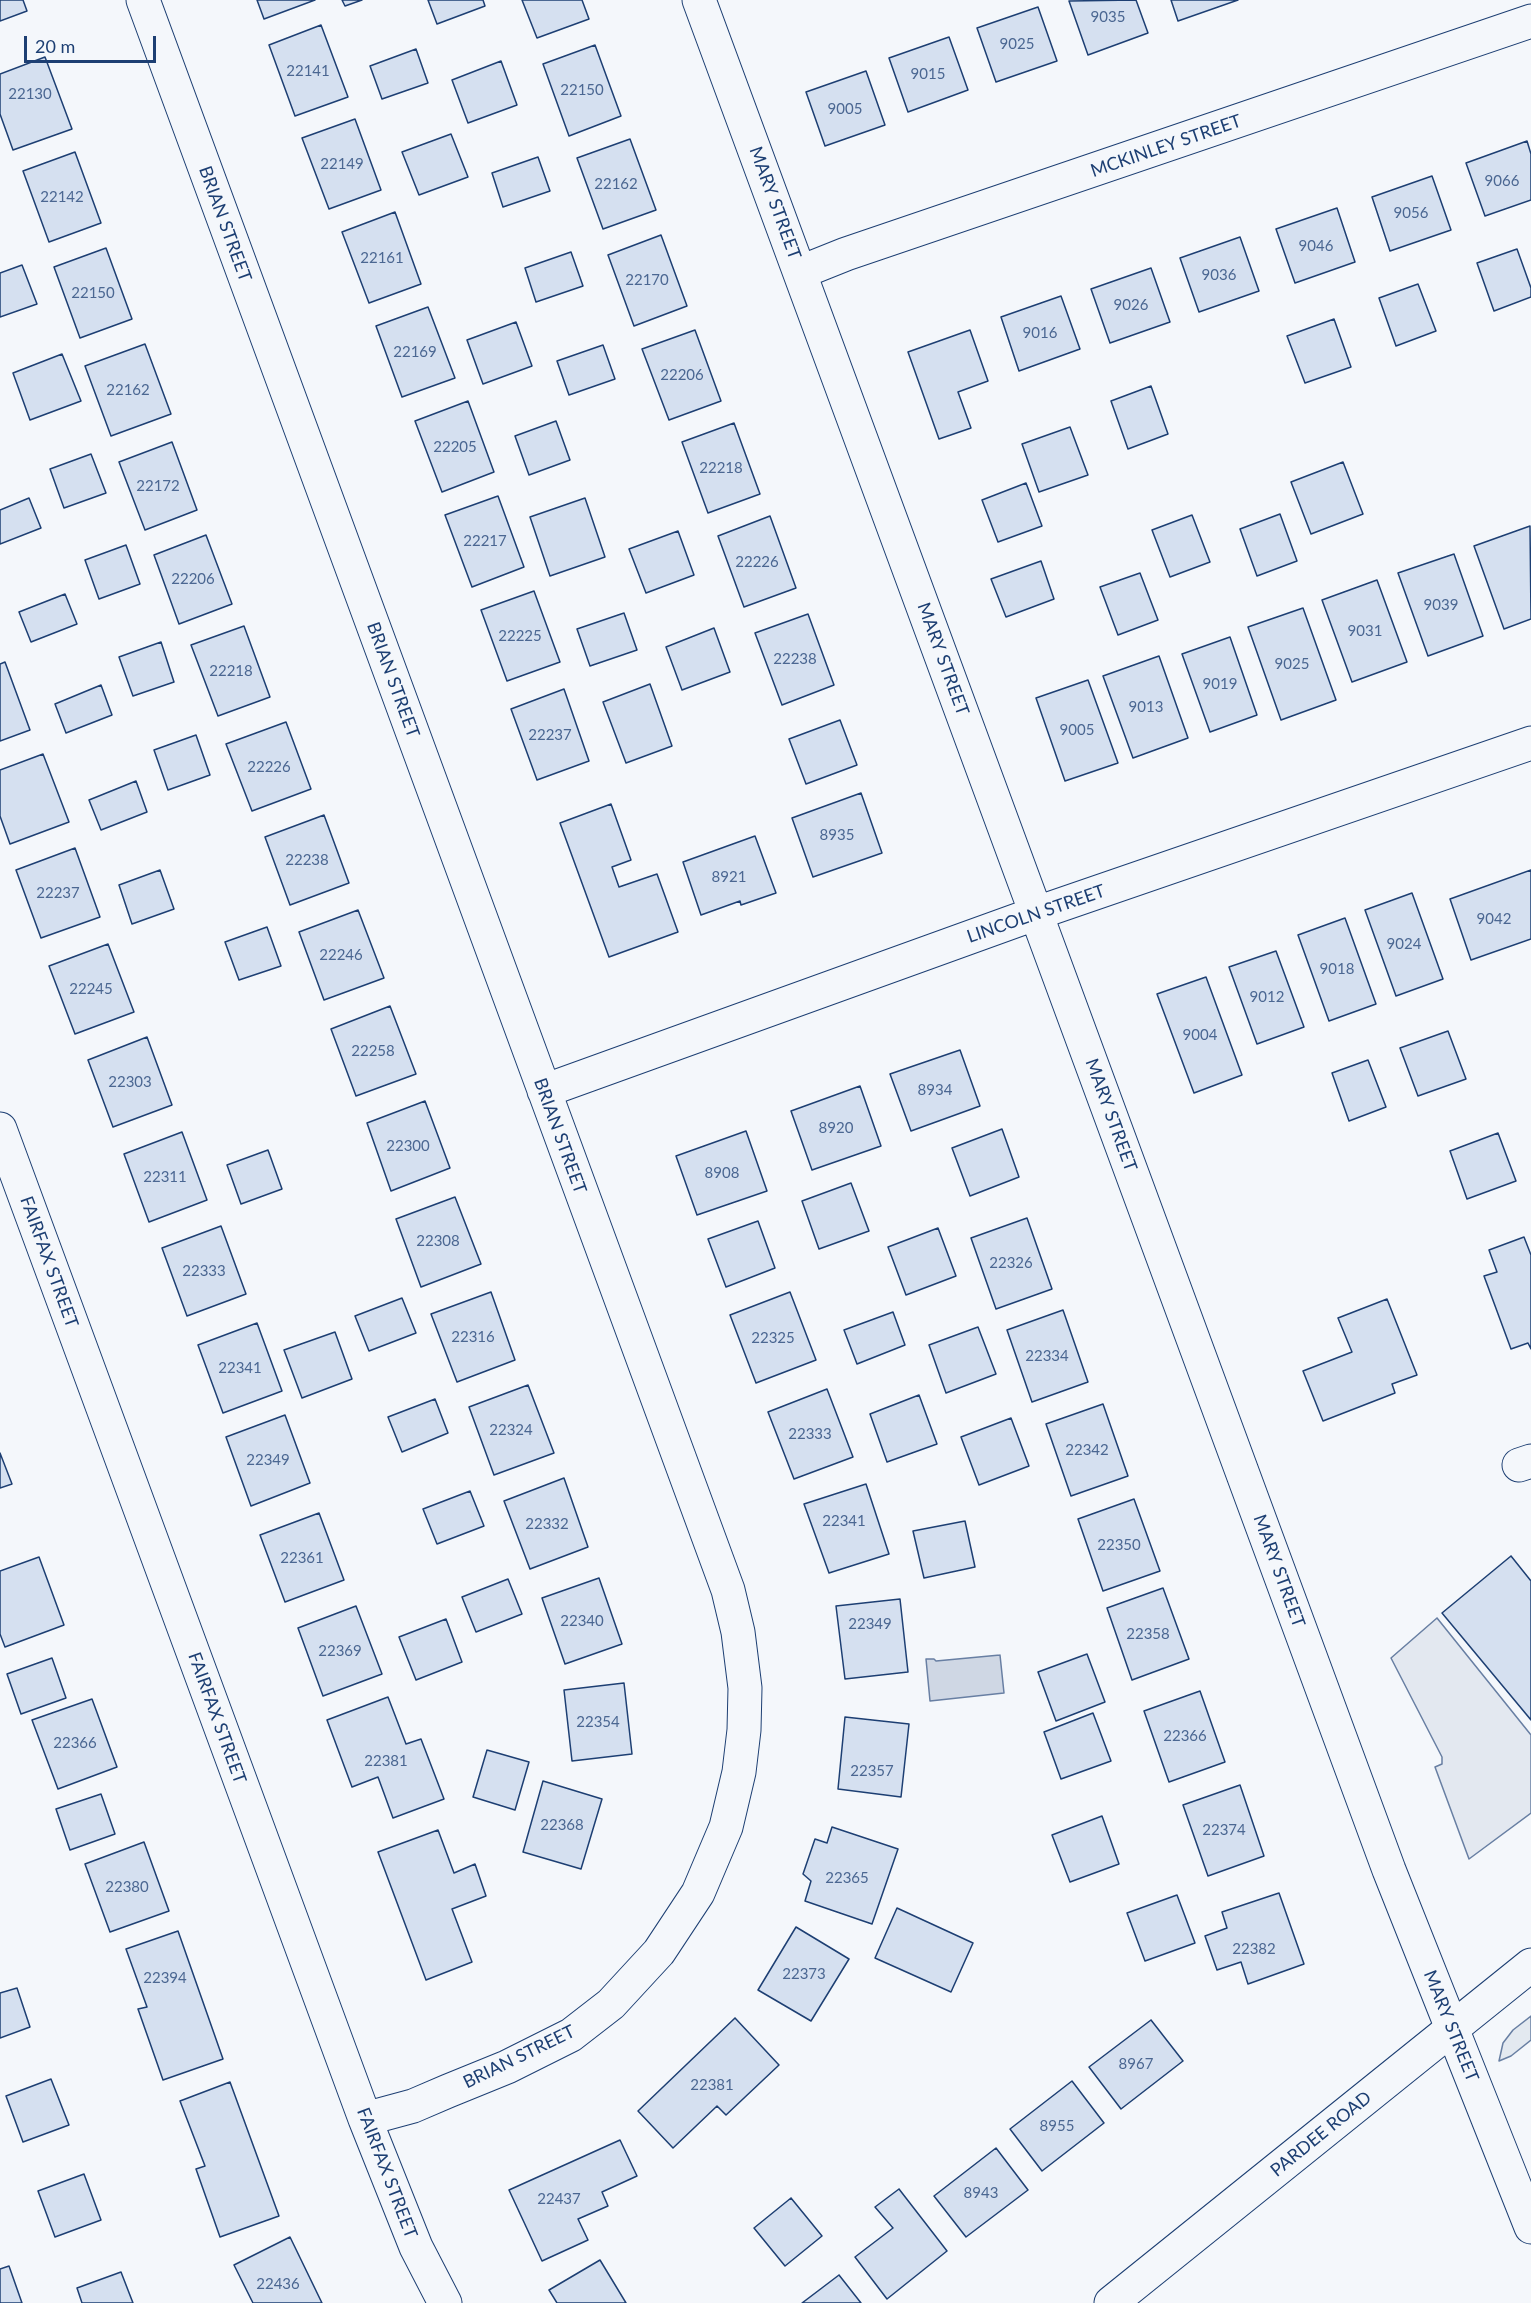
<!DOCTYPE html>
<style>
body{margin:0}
#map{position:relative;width:1531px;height:2303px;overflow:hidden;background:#f4f7fb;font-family:Lato,sans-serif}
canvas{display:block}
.scale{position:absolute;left:24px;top:36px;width:132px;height:27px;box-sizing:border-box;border:3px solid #1d3f73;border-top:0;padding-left:8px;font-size:18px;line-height:21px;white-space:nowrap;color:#1d3f73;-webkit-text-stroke:4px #f4f7fb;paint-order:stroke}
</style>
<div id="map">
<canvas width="1531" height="2303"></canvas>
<div class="scale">20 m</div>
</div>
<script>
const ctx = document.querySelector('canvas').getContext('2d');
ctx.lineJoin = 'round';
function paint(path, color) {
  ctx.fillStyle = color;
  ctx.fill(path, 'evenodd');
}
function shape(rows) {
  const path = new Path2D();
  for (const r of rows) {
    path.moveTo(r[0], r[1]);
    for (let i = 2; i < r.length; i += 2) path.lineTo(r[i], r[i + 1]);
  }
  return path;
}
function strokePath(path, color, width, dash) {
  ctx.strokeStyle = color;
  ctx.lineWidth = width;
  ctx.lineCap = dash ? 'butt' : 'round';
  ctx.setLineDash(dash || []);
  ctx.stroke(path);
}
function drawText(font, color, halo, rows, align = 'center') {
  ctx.font = font + ' Lato,sans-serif';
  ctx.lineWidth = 4.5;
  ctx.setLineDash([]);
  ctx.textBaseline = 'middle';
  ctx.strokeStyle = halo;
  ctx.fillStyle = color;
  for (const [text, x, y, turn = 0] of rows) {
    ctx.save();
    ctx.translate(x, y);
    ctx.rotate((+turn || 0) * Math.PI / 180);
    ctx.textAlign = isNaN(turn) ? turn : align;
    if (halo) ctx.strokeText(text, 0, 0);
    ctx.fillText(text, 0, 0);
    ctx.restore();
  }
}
const green = shape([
 [1531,2016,1531,2040,1511,2056,1499,2061,1503,2043,1513,2030,1531,2016]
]);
const parking = shape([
 [1437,1618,1531,1735,1531,1813,1469,1859,1435,1767,1442,1764,1442,1757,1391,1658,1437,1618]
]);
const water = shape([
 [1000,1655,1004,1693,930,1701,926,1659,934,1659,936,1661,1000,1655]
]);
const building = shape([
 [0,0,23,0,27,11,0,21,0,0],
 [257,0,315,0,264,19,257,0],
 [342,0,362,0,345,6,342,0],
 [428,0,483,0,485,6,437,24,428,0],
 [522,0,582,0,589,19,537,38,522,0],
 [1136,0,1148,33,1088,55,1069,1,1136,0],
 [1171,0,1238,0,1178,21,1171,0],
 [1038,7,1057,61,996,82,977,28,1038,7],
 [321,25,348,97,295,116,269,45,321,25],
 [949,37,968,90,908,112,889,58,949,37],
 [595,45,621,116,569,136,543,64,595,45],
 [416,49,428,83,382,99,370,66,416,49],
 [45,57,72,129,13,150,0,114,0,74,45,57],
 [501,61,517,105,468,123,452,80,501,61],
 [866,71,885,125,825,146,806,92,866,71],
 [355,119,381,190,329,209,302,138,355,119],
 [451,134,468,177,419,195,402,152,451,134],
 [630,139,656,210,603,229,577,158,630,139],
 [1527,141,1531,154,1531,200,1485,216,1466,163,1527,141],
 [75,152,101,223,49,242,23,171,75,152],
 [538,157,550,191,503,207,492,173,538,157],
 [1432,176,1451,230,1390,251,1372,197,1432,176],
 [1337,208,1355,262,1295,283,1276,229,1337,208],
 [395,212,421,284,369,303,342,232,395,212],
 [661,235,687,306,634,326,608,255,661,235],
 [1240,237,1259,291,1199,312,1180,258,1240,237],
 [106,248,132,319,80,338,54,267,106,248],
 [1517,249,1531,288,1531,297,1494,311,1477,263,1517,249],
 [571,252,583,286,536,302,525,268,571,252],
 [22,265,37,304,0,317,0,273,22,265],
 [1151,268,1170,322,1110,343,1091,289,1151,268],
 [1418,284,1436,331,1396,346,1379,298,1418,284],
 [1061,296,1080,349,1019,371,1001,317,1061,296],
 [428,307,455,378,402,397,376,326,428,307],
 [1334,319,1351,367,1305,383,1287,336,1334,319],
 [516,322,532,366,483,384,467,340,516,322],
 [695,330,721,401,669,420,642,349,695,330],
 [970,330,988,381,958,392,971,428,939,439,908,352,970,330],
 [145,344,171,414,111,436,85,366,145,344],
 [603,345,615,379,569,395,557,361,603,345],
 [62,354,81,401,30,420,13,373,62,354],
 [1151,386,1168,434,1128,449,1111,401,1151,386],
 [468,401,494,472,442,492,415,421,468,401],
 [556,421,570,460,529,475,515,436,556,421],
 [734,423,760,494,708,513,682,442,734,423],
 [1070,427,1088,475,1039,492,1022,444,1070,427],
 [172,442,197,510,145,530,119,462,172,442],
 [91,454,106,493,64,508,50,469,91,454],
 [1343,462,1363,514,1311,534,1291,482,1343,462],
 [1026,483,1042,526,998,542,982,500,1026,483],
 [498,496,524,567,472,587,445,515,498,496],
 [29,498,41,528,0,544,0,510,29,498],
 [585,498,605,557,550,576,530,517,585,498],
 [1280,514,1297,561,1257,576,1240,529,1280,514],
 [1192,515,1210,562,1170,577,1152,530,1192,515],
 [770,516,796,588,744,607,718,536,770,516],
 [1530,526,1531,619,1504,629,1474,546,1530,526],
 [678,531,694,575,646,593,629,549,678,531],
 [206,535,232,604,179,624,154,555,206,535],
 [126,545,140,584,99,599,85,560,126,545],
 [1454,554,1483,636,1428,656,1398,573,1454,554],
 [1041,561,1054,599,1006,617,991,579,1041,561],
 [1140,573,1158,620,1118,635,1100,587,1140,573],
 [1377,580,1407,662,1352,682,1322,600,1377,580],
 [534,591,560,662,507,681,481,610,534,591],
 [65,594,77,624,31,642,19,612,65,594],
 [1303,608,1336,700,1281,720,1248,627,1303,608],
 [624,613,637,650,590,666,577,629,624,613],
 [808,614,834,685,782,705,755,633,808,614],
 [244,626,270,697,218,716,191,645,244,626],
 [714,628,730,672,682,690,666,647,714,628],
 [1230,637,1257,715,1210,732,1182,654,1230,637],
 [161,642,174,682,133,696,119,657,161,642],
 [1159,656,1188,738,1133,758,1103,676,1159,656],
 [5,662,30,730,0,741,0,664,5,662],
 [1088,680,1118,763,1065,781,1036,698,1088,680],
 [650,684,672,746,626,763,603,702,650,684],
 [101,685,112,715,66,733,55,704,101,685],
 [564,689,589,761,537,780,511,709,564,689],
 [840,720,857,765,806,784,789,739,840,720],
 [286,722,311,789,252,811,226,744,286,722],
 [196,735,210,775,168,790,154,750,196,735],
 [43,754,69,822,10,844,0,816,0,770,43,754],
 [136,781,147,812,101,830,89,800,136,781],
 [861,793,882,853,813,877,792,818,861,793],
 [611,804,631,860,612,867,619,887,657,874,678,932,609,957,560,823,611,804],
 [324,815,349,883,290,905,265,837,324,815],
 [755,836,776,893,741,905,740,901,701,915,683,862,755,836],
 [75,848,100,917,41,938,16,870,75,848],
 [160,870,174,909,132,924,119,885,160,870],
 [1531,870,1531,939,1471,960,1450,899,1531,870],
 [1412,893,1443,979,1396,996,1365,910,1412,893],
 [358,910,384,978,324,1000,299,932,358,910],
 [1345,918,1376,1004,1329,1021,1298,935,1345,918],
 [267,927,281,966,239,980,225,942,267,927],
 [108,944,134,1012,75,1034,49,966,108,944],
 [1276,951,1304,1027,1257,1044,1229,967,1276,951],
 [1206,977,1242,1075,1194,1093,1157,994,1206,977],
 [390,1006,416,1074,356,1096,331,1029,390,1006],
 [1448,1031,1466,1079,1418,1096,1400,1048,1448,1031],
 [147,1037,172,1105,113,1127,88,1060,147,1037],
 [960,1050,980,1106,911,1131,890,1074,960,1050],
 [1368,1060,1386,1107,1349,1121,1332,1073,1368,1060],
 [860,1086,881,1146,812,1170,791,1111,860,1086],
 [425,1101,450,1168,391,1191,367,1123,425,1101],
 [1002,1129,1019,1177,970,1196,952,1148,1002,1129],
 [746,1131,767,1191,697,1215,676,1156,746,1131],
 [182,1132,207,1200,149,1222,124,1154,182,1132],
 [1498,1133,1516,1181,1467,1199,1450,1151,1498,1133],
 [268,1150,282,1189,241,1204,227,1165,268,1150],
 [851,1183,869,1231,819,1249,802,1201,851,1183],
 [455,1197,481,1264,421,1287,396,1219,455,1197],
 [1027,1218,1052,1289,996,1309,971,1238,1027,1218],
 [758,1221,775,1268,726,1287,708,1239,758,1221],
 [221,1226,246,1294,187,1316,162,1248,221,1226],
 [938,1228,956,1276,906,1295,888,1247,938,1228],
 [1524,1237,1531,1255,1531,1349,1528,1343,1511,1349,1484,1276,1497,1272,1489,1250,1524,1237],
 [491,1292,515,1360,457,1382,431,1314,491,1292],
 [790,1292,816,1360,756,1383,730,1315,790,1292],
 [402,1298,416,1333,369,1351,355,1316,402,1298],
 [1387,1299,1417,1375,1392,1384,1395,1393,1323,1421,1303,1371,1352,1352,1338,1318,1387,1299],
 [1063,1310,1088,1382,1032,1402,1007,1330,1063,1310],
 [893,1312,905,1345,857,1364,844,1330,893,1312],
 [257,1323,282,1391,223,1413,198,1345,257,1323],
 [978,1327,996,1374,946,1393,929,1345,978,1327],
 [335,1332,352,1379,302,1398,284,1350,335,1332],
 [528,1385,554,1453,494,1475,469,1407,528,1385],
 [827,1389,853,1457,794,1479,768,1412,827,1389],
 [919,1395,937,1444,887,1462,870,1414,919,1395],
 [435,1399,448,1433,402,1452,388,1417,435,1399],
 [1103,1404,1128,1476,1071,1496,1046,1424,1103,1404],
 [285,1415,310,1483,251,1506,226,1437,285,1415],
 [1011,1418,1029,1466,979,1485,961,1437,1011,1418],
 [0,1453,12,1484,0,1488,0,1453],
 [564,1478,588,1547,530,1569,504,1501,564,1478],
 [866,1484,889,1554,829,1573,804,1504,866,1484],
 [470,1491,484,1526,437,1544,423,1509,470,1491],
 [1134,1499,1160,1571,1103,1591,1078,1519,1134,1499],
 [319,1513,344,1580,285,1602,260,1535,319,1513],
 [965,1521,975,1567,924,1578,913,1531,965,1521],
 [1511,1556,1531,1581,1531,1720,1442,1613,1511,1556],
 [39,1557,64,1625,5,1647,0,1634,0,1571,39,1557],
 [599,1578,622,1644,565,1664,542,1598,599,1578],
 [508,1579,522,1614,476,1632,462,1597,508,1579],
 [1163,1588,1189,1659,1132,1680,1107,1608,1163,1588],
 [900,1599,908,1672,845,1679,836,1606,900,1599],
 [356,1606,382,1674,323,1696,298,1628,356,1606],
 [446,1619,462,1662,416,1680,399,1637,446,1619],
 [1087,1654,1105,1702,1056,1721,1038,1672,1087,1654],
 [52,1658,66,1698,21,1714,7,1674,52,1658],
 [624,1683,632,1754,572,1761,564,1690,624,1683],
 [1200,1691,1225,1762,1169,1782,1144,1711,1200,1691],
 [388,1697,406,1744,421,1739,444,1799,393,1818,378,1777,352,1787,327,1720,388,1697],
 [92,1699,117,1767,58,1789,32,1720,92,1699],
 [1093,1713,1111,1761,1061,1779,1044,1732,1093,1713],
 [845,1717,909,1724,901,1797,838,1789,845,1717],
 [487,1750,529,1762,515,1810,473,1797,487,1750],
 [543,1781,602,1799,581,1869,523,1852,543,1781],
 [1240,1785,1264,1856,1208,1876,1183,1805,1240,1785],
 [101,1794,115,1834,70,1850,56,1809,101,1794],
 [1102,1816,1119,1864,1070,1882,1052,1835,1102,1816],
 [832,1827,898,1849,872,1924,805,1901,811,1881,803,1874,815,1839,827,1843,832,1827],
 [438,1830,454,1873,475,1864,486,1896,452,1909,472,1962,426,1980,378,1852,438,1830],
 [144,1842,169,1911,110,1932,85,1864,144,1842],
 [1279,1893,1304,1964,1248,1984,1241,1962,1217,1970,1205,1936,1227,1928,1222,1912,1279,1893],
 [1177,1895,1195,1943,1145,1961,1127,1913,1177,1895],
 [897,1908,973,1943,951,1992,875,1958,897,1908],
 [796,1927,849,1959,811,2021,758,1990,796,1927],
 [178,1931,223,2059,163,2080,138,2009,147,2007,126,1949,178,1931],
 [17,1988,30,2027,0,2038,0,1993,17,1988],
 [735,2018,779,2065,726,2115,717,2106,673,2148,638,2111,735,2018],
 [1151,2020,1183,2061,1121,2109,1089,2067,1151,2020],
 [51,2079,69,2125,23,2142,6,2096,51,2079],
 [1072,2081,1104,2123,1042,2171,1010,2129,1072,2081],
 [230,2082,279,2216,220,2237,196,2169,205,2166,180,2101,230,2082],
 [620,2140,637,2176,602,2192,608,2206,578,2219,588,2240,542,2261,509,2190,620,2140],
 [996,2148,1028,2190,966,2237,934,2196,996,2148],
 [84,2174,101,2220,55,2237,38,2191,84,2174],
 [899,2189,947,2251,887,2299,855,2257,893,2228,875,2207,899,2189],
 [791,2198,822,2236,785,2266,754,2228,791,2198],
 [290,2237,322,2303,253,2303,234,2265,290,2237],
 [600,2260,626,2303,557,2303,549,2290,600,2260],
 [9,2266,22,2303,0,2303,0,2269,9,2266],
 [121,2272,133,2303,82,2303,77,2288,121,2272],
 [839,2275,861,2303,802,2303,839,2275]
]);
const minor = shape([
 [143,0,728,1590,738,1632,745,1688,744,1730,739,1772,726,1827,698,1893,659,1952,611,2004,571,2035,507,2067,448,2091,413,2106,365,2119],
 [699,0,1389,1870,1531,2227],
 [801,272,846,254,1531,21],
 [544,1091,1037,913,1531,743],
 [0,1129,365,2119,416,2247,445,2303],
 [1519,1465,1531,1461]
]);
const major = shape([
 [1111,2303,1531,1965]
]);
const numberNames = [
 ["9035",1108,17],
 ["9025",1017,44],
 ["22141",308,71],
 ["9015",928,74],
 ["22150",582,90],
 ["22130",30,94],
 ["9005",845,109],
 ["22149",342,164],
 ["9066",1502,181],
 ["22162",616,184],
 ["22142",62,197],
 ["9056",1411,213],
 ["9046",1316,246],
 ["22161",382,258],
 ["9036",1219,275],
 ["22170",647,280],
 ["22150",93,293],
 ["9026",1131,305],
 ["9016",1040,333],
 ["22169",415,352],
 ["22206",682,375],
 ["22162",128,390],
 ["22205",455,447],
 ["22218",721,468],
 ["22172",158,486],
 ["22217",485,541],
 ["22226",757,562],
 ["22206",193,579],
 ["9039",1441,605],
 ["9031",1365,631],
 ["22225",520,636],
 ["22238",795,659],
 ["9025",1292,664],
 ["22218",231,671],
 ["9019",1220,684],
 ["9013",1146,707],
 ["9005",1077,730],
 ["22237",550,735],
 ["22226",269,767],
 ["8935",837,835],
 ["22238",307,860],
 ["8921",729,877],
 ["22237",58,893],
 ["9042",1494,919],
 ["9024",1404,944],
 ["22246",341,955],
 ["9018",1337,969],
 ["22245",91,989],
 ["9012",1267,997],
 ["9004",1200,1035],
 ["22258",373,1051],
 ["22303",130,1082],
 ["8934",935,1090],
 ["8920",836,1128],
 ["22300",408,1146],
 ["8908",722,1173],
 ["22311",165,1177],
 ["22308",438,1241],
 ["22326",1011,1263],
 ["22333",204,1271],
 ["22316",473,1337],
 ["22325",773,1338],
 ["22334",1047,1356],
 ["22341",240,1368],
 ["22324",511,1430],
 ["22333",810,1434],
 ["22342",1087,1450],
 ["22349",268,1460],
 ["22341",844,1521],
 ["22332",547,1524],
 ["22350",1119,1545],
 ["22361",302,1558],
 ["22340",582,1621],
 ["22349",870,1624],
 ["22358",1148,1634],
 ["22369",340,1651],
 ["22354",598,1722],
 ["22366",1185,1736],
 ["22366",75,1743],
 ["22381",386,1761],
 ["22357",872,1771],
 ["22368",562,1825],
 ["22374",1224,1830],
 ["22365",847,1878],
 ["22380",127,1887],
 ["22382",1254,1949],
 ["22373",804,1974],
 ["22394",165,1978],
 ["8967",1136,2064],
 ["22381",712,2085],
 ["8955",1057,2126],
 ["8943",981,2193],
 ["22437",559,2199],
 ["22436",278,2284]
];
const streetNames = [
 ["MCKINLEY STREET",1166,146,-19],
 ["MARY STREET",775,203,70],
 ["BRIAN STREET",225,224,70],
 ["MARY STREET",943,659,70],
 ["BRIAN STREET",393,680,70],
 ["LINCOLN STREET",1036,914,-19],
 ["MARY STREET",1111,1115,70],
 ["BRIAN STREET",560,1136,70],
 ["FAIRFAX STREET",49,1262,70],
 ["MARY STREET",1279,1571,70],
 ["FAIRFAX STREET",217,1718,70],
 ["MARY STREET",1451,2026,68],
 ["BRIAN STREET",519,2057,-26],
 ["PARDEE ROAD",1321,2134,-39],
 ["FAIRFAX STREET",387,2173,69]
];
paint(green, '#e3e9f0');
strokePath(green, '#687fa3', 1.5);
paint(parking, '#e3e8f0');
strokePath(parking, '#687fa3', 1.5);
paint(water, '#cfd7e4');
strokePath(water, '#687fa3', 1.5);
paint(building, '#d5e0f0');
strokePath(building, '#1d3f73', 1.5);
strokePath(minor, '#1d3f73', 35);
strokePath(major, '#1d3f73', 35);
strokePath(minor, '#f4f7fb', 33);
strokePath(major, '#f4f7fb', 33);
drawText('15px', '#4b6792', null, numberNames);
drawText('18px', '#1d3f73', '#f4f7fb', streetNames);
</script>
